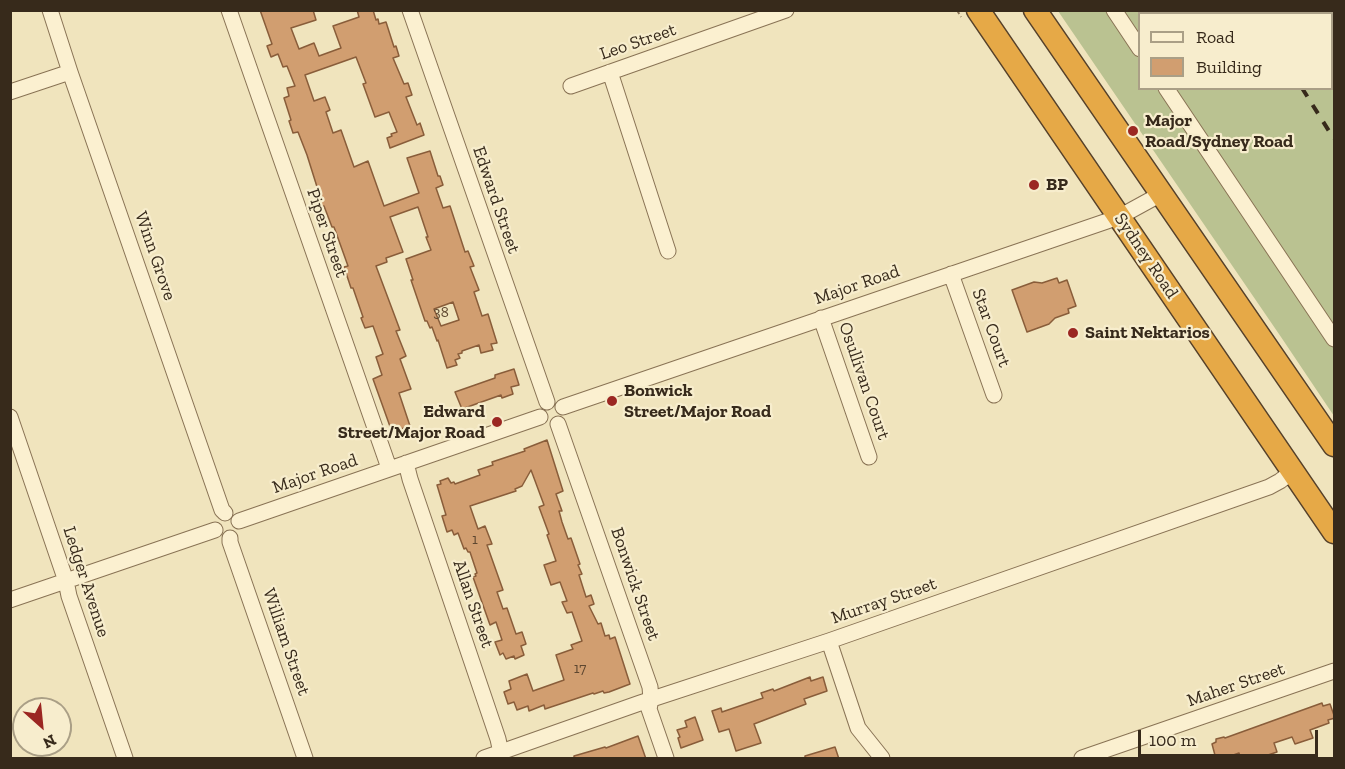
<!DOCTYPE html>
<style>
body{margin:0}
#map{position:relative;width:1345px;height:769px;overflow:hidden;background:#f0e4bd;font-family:"Zilla Slab",serif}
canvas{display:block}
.frame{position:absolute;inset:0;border:12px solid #372a1b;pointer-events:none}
.legend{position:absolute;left:1138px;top:12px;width:195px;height:78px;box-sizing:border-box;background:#f7edcd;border:2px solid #aa9f86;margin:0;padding:8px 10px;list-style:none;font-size:18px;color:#372a1b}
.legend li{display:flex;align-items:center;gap:12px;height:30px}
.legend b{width:30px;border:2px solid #aa9f86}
.north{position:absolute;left:12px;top:697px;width:60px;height:60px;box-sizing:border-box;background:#f7edcd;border:2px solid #aa9f86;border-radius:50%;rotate:153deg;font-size:16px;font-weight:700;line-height:24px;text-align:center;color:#372a1b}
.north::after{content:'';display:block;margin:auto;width:21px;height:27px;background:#9b2722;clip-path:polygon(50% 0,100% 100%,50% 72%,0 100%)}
.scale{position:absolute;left:1138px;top:730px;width:180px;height:27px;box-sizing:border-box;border:3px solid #372a1b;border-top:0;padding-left:8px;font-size:18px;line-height:21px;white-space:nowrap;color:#372a1b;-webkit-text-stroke:4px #f7edcd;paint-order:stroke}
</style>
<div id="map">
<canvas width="1345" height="769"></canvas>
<div class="frame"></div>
<ul class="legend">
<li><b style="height:8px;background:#fbf0d0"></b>Road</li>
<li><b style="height:16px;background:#d19e70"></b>Building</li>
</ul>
<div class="north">N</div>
<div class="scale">100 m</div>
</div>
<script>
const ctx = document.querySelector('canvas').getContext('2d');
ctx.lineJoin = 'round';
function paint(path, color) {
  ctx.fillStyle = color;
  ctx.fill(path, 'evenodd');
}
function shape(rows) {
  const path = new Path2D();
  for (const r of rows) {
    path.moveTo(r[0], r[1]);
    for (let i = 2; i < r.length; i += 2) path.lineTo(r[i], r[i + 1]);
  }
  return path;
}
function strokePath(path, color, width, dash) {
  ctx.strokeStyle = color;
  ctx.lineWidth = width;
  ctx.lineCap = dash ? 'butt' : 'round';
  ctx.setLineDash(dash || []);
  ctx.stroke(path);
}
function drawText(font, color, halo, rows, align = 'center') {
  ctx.font = font + ' "Zilla Slab",serif';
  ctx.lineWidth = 4.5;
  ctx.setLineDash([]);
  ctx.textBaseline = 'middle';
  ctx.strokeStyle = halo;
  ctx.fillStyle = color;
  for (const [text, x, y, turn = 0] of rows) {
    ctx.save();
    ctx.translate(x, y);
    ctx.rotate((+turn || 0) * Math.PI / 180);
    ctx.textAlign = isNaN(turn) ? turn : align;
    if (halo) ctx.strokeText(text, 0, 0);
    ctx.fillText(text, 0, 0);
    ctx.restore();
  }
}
const cemetery = shape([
 [1058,11,1334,11,1334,416,1281,337],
 [1140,14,1332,14,1332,88,1140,88]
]);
const building = shape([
 [260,10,313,10,316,20,291,28,299,49,314,43,319,56,341,48,333,26,359,17,357,10,373,10,376,20,378,19,379,24,386,22,394,47,396,46,399,56,393,58,404,84,408,83,412,95,406,97,417,125,420,123,424,135,390,148,387,138,392,136,391,134,397,132,389,112,375,117,363,84,366,83,356,57,305,75,314,101,325,97,330,110,326,112,333,133,341,130,354,167,368,161,384,206,419,193,407,158,430,151,438,176,440,176,443,185,436,188,443,208,450,206,465,252,468,251,474,266,470,267,479,290,474,292,482,316,488,314,497,343,491,344,493,350,481,353,479,345,462,351,462,353,458,354,460,358,455,360,457,365,447,368,438,340,437,341,432,327,430,328,427,321,425,321,411,280,413,280,406,259,431,250,426,237,428,237,418,207,390,217,403,252,386,258,387,262,376,266,400,330,396,331,406,356,400,359,411,389,399,393,410,426,392,432,373,379,382,375,376,357,383,354,373,326,365,328,361,318,363,317,353,288,351,288,344,267,348,266,334,227,332,227,324,206,319,208,313,192,318,190,307,155,298,132,293,133,289,121,291,120,284,98,289,96,287,88,295,86,287,66,283,67,278,54,271,57,267,46,272,44,260,10],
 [453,302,459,320,441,326,434,309,453,302],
 [1057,278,1059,283,1067,280,1076,306,1068,309,1069,313,1055,318,1049,324,1027,332,1012,290,1034,282,1042,283,1057,278],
 [514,369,519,385,511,387,513,394,502,398,501,395,462,409,455,392,495,378,495,375,514,369],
 [547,440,563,491,556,494,562,511,559,511,562,522,568,539,571,538,580,564,578,565,582,574,579,575,586,597,591,595,594,604,589,606,598,624,601,623,605,636,609,635,610,639,615,637,630,684,609,692,604,693,603,691,594,694,593,693,545,709,544,705,529,711,528,706,517,710,514,702,508,704,504,692,511,689,509,681,527,674,533,691,564,680,556,655,573,649,571,645,582,641,572,612,567,613,562,602,567,601,560,582,551,585,544,565,556,561,547,535,549,534,539,507,544,505,531,470,522,486,515,489,516,491,470,506,478,529,485,526,492,544,487,545,503,590,497,592,503,609,507,608,516,634,522,632,526,644,521,646,524,655,515,659,514,656,506,659,503,653,500,655,495,642,502,640,496,622,490,625,473,577,476,576,475,574,477,573,470,552,468,552,466,548,464,549,458,533,454,535,452,530,447,532,442,516,446,515,437,485,441,484,440,481,448,478,451,483,454,482,455,484,480,475,478,470,493,465,492,462,525,451,524,449,547,440],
 [810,677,811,681,823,677,827,691,804,699,806,704,754,724,761,743,736,751,729,729,719,732,712,711,721,708,722,712,763,698,761,693,773,689,774,691,810,677],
 [1322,703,1323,706,1330,704,1335,718,1328,720,1329,723,1310,730,1313,738,1295,744,1292,737,1274,743,1277,752,1256,759,1241,759,1239,753,1222,759,1216,759,1212,744,1216,742,1216,739,1224,737,1225,738,1322,703],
 [695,717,703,740,681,748,678,738,680,737,677,730,687,727,685,721,695,717],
 [638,736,646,759,574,759,574,756,605,747,606,748,638,736],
 [835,747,839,759,805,759,805,756,835,747]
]);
const path = shape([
 [957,10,961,17],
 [1288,10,1290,14],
 [1332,78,1334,83]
]);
const minor = shape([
 [50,10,70,72,222,510,225,513],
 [229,10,389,468],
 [410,10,547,402],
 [1114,10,1140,49],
 [610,72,668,251],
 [571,86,786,10],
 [1166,88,1334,339],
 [10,92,70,72],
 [951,274,994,395],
 [821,318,869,457],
 [563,407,1119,217,1161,194],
 [10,417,66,581,69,596,125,758],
 [558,424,650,687,651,699,649,709,666,758],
 [406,463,410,479,498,739,501,753,499,758],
 [239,521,540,417],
 [230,538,230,542,305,758],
 [10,600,215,530],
 [829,641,858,728,882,758],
 [484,758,640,703,829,641,1269,487,1280,481,1293,471],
 [1082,758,1334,671]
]);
const highway = shape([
 [978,10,1334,532],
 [1035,10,1334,445]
]);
const rail = shape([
 [1253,10,1255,14],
 [1302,88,1334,139]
]);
const markers = [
 [1133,131,6,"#9b2722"],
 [1034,185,6,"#9b2722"],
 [1073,333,6,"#9b2722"],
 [612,401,6,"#9b2722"],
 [497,422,6,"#9b2722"]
];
const numberNames = [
 ["38",441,313],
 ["1",475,540],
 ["17",580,669]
];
const streetNames = [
 ["Leo Street",638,42,-19],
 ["Edward Street",496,200,71],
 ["Piper Street",327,233,71],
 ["Winn Grove",155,256,71],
 ["Sydney Road",1146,256,56],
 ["Major Road",857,285,-19],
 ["Star Court",991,328,70],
 ["Osullivan Court",864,381,71],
 ["Major Road",315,474,-19],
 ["Ledger Avenue",86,582,72],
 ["Bonwick Street",635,584,71],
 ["Murray Street",884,601,-19],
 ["Allan Street",473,604,71],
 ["William Street",286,642,71],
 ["Maher Street",1236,685,-19]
];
const poiNames = [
 ["Major",1145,121],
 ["Road/Sydney Road",1145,142],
 ["BP",1046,185],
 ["Saint Nektarios",1085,333],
 ["Bonwick",624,391],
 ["Street/Major Road",624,412],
 ["Edward",485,412,"right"],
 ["Street/Major Road",485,433,"right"]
];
paint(cemetery, '#bac291');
paint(building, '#d19e70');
strokePath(building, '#895d3a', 1.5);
strokePath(minor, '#897355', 17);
strokePath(highway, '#56412a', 25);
strokePath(path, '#897355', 2, [4.5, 3]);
strokePath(minor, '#fbf0d0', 15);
strokePath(highway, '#e6a947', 22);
strokePath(rail, '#372a1b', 4, [10, 10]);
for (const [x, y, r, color] of markers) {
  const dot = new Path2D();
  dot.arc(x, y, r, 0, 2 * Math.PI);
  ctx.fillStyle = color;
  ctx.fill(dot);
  strokePath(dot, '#f7edcd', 2);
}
drawText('15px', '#5e4730', null, numberNames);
drawText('18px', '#372a1b', '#f7edcd', streetNames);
drawText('bold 18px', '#372a1b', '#f7edcd', poiNames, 'left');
</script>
